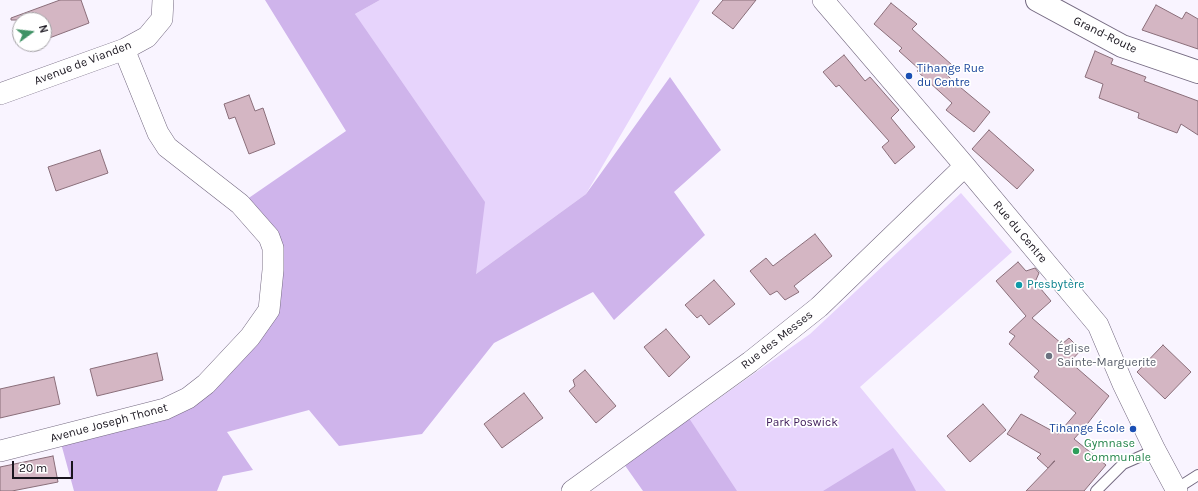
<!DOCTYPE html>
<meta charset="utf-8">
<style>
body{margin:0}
#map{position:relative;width:1198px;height:491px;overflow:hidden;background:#f9f4ff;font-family:Karla,sans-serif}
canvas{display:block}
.north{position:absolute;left:12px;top:12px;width:40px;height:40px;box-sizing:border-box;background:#fff;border:1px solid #a3a1a5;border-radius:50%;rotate:75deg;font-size:11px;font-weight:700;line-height:16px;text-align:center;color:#19151e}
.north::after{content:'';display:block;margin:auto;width:14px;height:18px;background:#3f9265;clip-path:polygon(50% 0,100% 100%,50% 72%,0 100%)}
.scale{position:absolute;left:12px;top:461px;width:61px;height:18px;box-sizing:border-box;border:2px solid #19151e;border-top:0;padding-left:5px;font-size:12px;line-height:14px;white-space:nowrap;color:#19151e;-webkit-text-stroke:3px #fff;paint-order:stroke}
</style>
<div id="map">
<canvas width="1198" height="491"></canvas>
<div class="north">N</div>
<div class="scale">20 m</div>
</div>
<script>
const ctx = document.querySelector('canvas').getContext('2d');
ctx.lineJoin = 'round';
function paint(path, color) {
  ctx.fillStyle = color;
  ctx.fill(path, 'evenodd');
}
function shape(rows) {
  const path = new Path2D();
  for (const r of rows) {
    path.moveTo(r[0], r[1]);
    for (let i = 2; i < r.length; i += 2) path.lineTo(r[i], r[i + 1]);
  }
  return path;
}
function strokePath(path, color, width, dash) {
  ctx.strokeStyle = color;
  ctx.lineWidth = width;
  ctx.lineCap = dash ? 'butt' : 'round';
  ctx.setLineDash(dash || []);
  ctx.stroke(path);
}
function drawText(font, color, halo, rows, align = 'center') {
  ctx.font = font + ' Karla,sans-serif';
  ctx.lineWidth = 3.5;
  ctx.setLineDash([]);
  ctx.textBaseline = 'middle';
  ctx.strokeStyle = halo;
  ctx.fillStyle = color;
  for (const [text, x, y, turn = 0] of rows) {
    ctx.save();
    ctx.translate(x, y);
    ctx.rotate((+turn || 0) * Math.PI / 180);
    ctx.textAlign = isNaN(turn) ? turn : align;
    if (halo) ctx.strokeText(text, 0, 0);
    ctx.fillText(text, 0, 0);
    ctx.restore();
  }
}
const green = shape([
 [380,0,700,0,586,194,476,274,355,14],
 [961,193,1012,252,860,387,946,491,649,491,629,462,810,334]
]);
const forest = shape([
 [265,0,380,0,355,14,485,202,476,274,586,194,670,77,721,150,674,192,705,235,614,320,593,292,494,343,422,434,339,446,309,410,227,432,253,470,223,476,217,491,74,491,59,436,165,409,269,310,273,248,240,204,346,131],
 [683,409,737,491,643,491,619,457],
 [893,448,916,491,823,491]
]);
const building = shape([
 [60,0,81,0,89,23,44,40,44,20,11,20,11,18,60,0],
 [723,0,756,0,733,29,712,13,723,0],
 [891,3,917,24,912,29,952,65,945,73,954,82,990,112,974,132,946,110,952,103,917,71,919,69,899,51,902,48,874,24,891,3],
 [1156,5,1182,19,1186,12,1198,19,1198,49,1142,30,1156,5],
 [1095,51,1113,59,1111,64,1146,77,1144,81,1198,101,1198,135,1181,124,1177,133,1138,118,1139,113,1099,98,1103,84,1085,77,1095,51],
 [844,55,865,81,870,77,899,110,891,118,915,147,895,164,882,147,889,141,839,85,836,87,823,72,844,55],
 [249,95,255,111,263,108,275,144,249,154,235,117,229,119,224,104,249,95],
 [989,130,1034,170,1017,189,972,149,989,130],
 [100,150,108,173,56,191,48,167,100,150],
 [815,234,832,256,794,286,799,292,785,300,777,291,770,295,750,271,766,258,773,266,815,234],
 [1018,262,1026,271,1035,268,1039,273,1035,282,1051,301,1032,318,1062,344,1069,338,1081,350,1070,362,1109,396,1088,423,1074,439,1106,465,1084,491,1026,491,1055,461,1054,461,1048,468,1037,458,1041,454,1007,434,1021,414,1058,434,1076,413,1034,377,1039,371,1009,344,1015,336,1009,332,1026,316,996,281,1018,262],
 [714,280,735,304,709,325,701,315,697,318,685,305,714,280],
 [666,329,690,357,669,377,644,347,666,329],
 [1163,345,1191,372,1165,399,1137,372,1163,345],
 [157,353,163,380,97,396,90,369,157,353],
 [585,370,616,406,596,423,569,391,575,386,573,380,585,370],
 [54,377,60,404,0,418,0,389,54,377],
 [524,393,543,418,502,448,484,424,524,393],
 [983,404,1006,430,970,462,947,436,983,404],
 [53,456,58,482,12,491,0,491,0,467,53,456]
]);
const lane = shape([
 [1176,489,1198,475],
 [1096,491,1123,464,1155,450]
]);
const street = shape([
 [823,0,965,166,1098,325,1123,384,1155,450,1177,491],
 [0,94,125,49,147,37,162,19,163,0],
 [0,451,165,409,188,398,206,384,250,337,269,310,273,270,273,248,269,237,240,204,167,147,158,133,128,59,125,49],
 [572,491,750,362,819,307,965,166]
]);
const secondary = shape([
 [1037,0,1122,46,1198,72]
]);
const markers = [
 [909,76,4,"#1a4fb4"],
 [1019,285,4,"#0f9aa8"],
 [1049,356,4,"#6b7280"],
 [1133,429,4,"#1a4fb4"],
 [1076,451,4,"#2e9e5b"]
];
const streetNames = [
 ["Grand-Route",1105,35,26],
 ["Avenue de Vianden",83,63,-21],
 ["Rue du Centre",1020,232,50],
 ["Rue des Messes",777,340,-38],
 ["Avenue Joseph Thonet",109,423,-15]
];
const transitNames = [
 ["Tihange Rue",917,69],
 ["du Centre",917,83],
 ["Tihange École",1125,429,"right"]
];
const cultureNames = [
 ["Presbytère",1027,285]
];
const worshipNames = [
 ["Église",1057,349],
 ["Sainte-Marguerite",1057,363]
];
const parkNames = [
 ["Park Poswick",802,423]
];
const leisureNames = [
 ["Gymnase",1084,444],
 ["Communale",1084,458]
];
paint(green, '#e7d4fc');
paint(forest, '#cfb4eb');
paint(building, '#d4b6c3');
strokePath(building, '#8a6e7a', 1);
strokePath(lane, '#746981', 12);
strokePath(street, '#746981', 22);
strokePath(secondary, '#746981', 24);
strokePath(lane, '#fff', 10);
strokePath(street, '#fff', 21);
strokePath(secondary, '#fff', 22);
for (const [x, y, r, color] of markers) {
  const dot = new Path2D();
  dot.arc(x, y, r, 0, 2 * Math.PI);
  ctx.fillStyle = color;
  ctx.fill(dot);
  strokePath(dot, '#fff', 1.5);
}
drawText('12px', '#19151e', '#fff', streetNames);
drawText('12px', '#164399', '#fff', transitNames, 'left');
drawText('12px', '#0d838f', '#fff', cultureNames, 'left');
drawText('12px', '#5b616d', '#fff', worshipNames, 'left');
drawText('12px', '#3e1b5a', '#fff', parkNames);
drawText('12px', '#27864d', '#fff', leisureNames, 'left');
</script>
